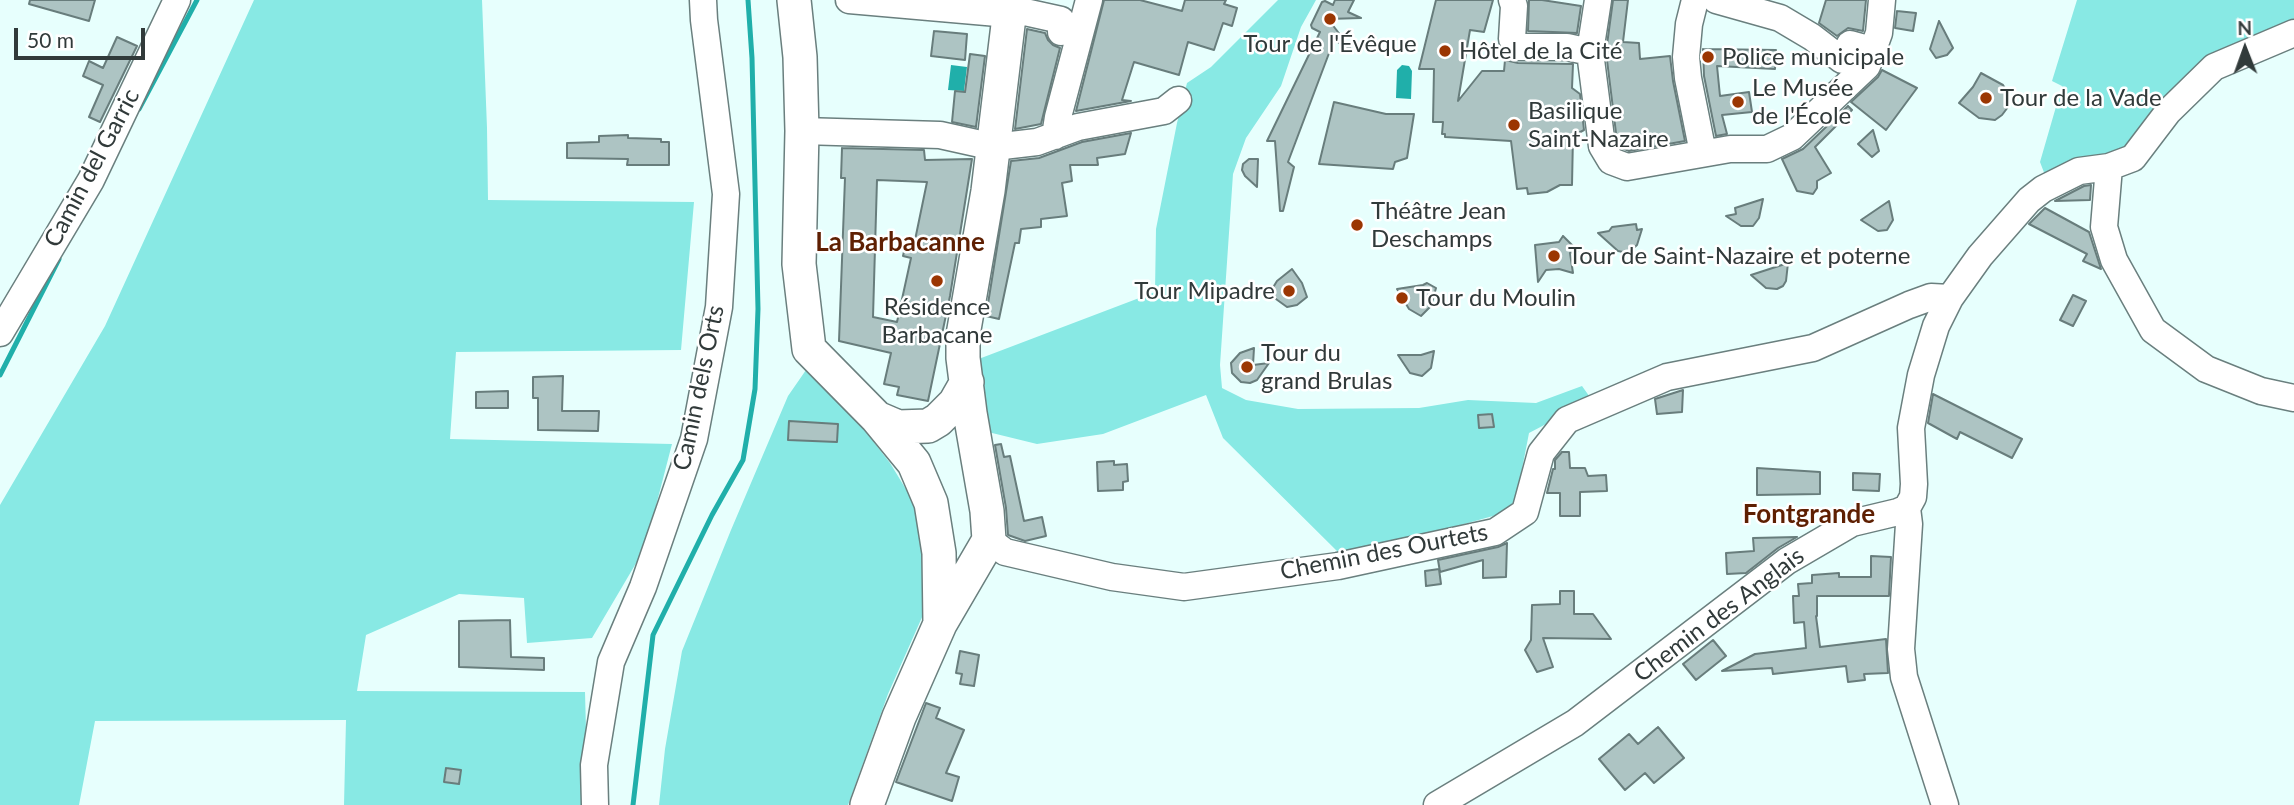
<!DOCTYPE html>
<meta charset="utf-8">
<style>
body{margin:0}
#map{position:relative;width:2294px;height:805px;overflow:hidden;background:#e7fffd;font-family:Lato,sans-serif}
canvas{display:block}
.north{position:absolute;left:2210px;top:14px;width:70px;height:70px;-webkit-text-stroke:5px #fff;paint-order:stroke;rotate:359deg;font-size:19px;font-weight:700;line-height:28px;text-align:center;color:#313a3a}
.north::after{content:'';display:block;margin:auto;width:24px;height:32px;background:#313a3a;clip-path:polygon(50% 0,100% 100%,50% 72%,0 100%)}
.scale{position:absolute;left:14px;top:28px;width:131px;height:32px;box-sizing:border-box;border:4px solid #313a3a;border-top:0;padding-left:9px;font-size:21px;line-height:24px;white-space:nowrap;color:#313a3a;-webkit-text-stroke:5px #fff;paint-order:stroke}
</style>
<div id="map">
<canvas width="2294" height="805"></canvas>
<div class="north">N</div>
<div class="scale">50 m</div>
</div>
<script>
const ctx = document.querySelector('canvas').getContext('2d');
ctx.lineJoin = 'round';
function paint(path, color) {
  ctx.fillStyle = color;
  ctx.fill(path, 'evenodd');
}
function shape(rows) {
  const path = new Path2D();
  for (const r of rows) {
    path.moveTo(r[0], r[1]);
    for (let i = 2; i < r.length; i += 2) path.lineTo(r[i], r[i + 1]);
  }
  return path;
}
function strokePath(path, color, width, dash) {
  ctx.strokeStyle = color;
  ctx.lineWidth = width;
  ctx.lineCap = dash ? 'butt' : 'round';
  ctx.setLineDash(dash || []);
  ctx.stroke(path);
}
function drawText(font, color, halo, rows, align = 'center') {
  ctx.font = font + ' Lato,sans-serif';
  ctx.lineWidth = 5;
  ctx.setLineDash([]);
  ctx.textBaseline = 'middle';
  ctx.strokeStyle = halo;
  ctx.fillStyle = color;
  for (const [text, x, y, turn = 0] of rows) {
    ctx.save();
    ctx.translate(x, y);
    ctx.rotate((+turn || 0) * Math.PI / 180);
    ctx.textAlign = isNaN(turn) ? turn : align;
    if (halo) ctx.strokeText(text, 0, 0);
    ctx.fillText(text, 0, 0);
    ctx.restore();
  }
}
const green = shape([
 [254,0,482,0,487,128,488,200,694,202,681,350,456,352,450,439,672,444,645,548,592,638,527,643,524,598,459,594,366,635,357,691,585,692,588,805,344,805,346,720,95,721,79,805,0,805,0,505,105,326],
 [1278,0,1316,0,1301,27,1281,86,1246,138,1233,174,1220,365,1222,388,1246,400,1298,409,1419,408,1468,400,1536,403,1582,386,1592,400,1529,433,1516,500,1500,514,1418,537,1340,554,1223,438,1206,395,1103,434,1037,444,988,432,976,360,1155,292,1156,229,1177,123,1187,83,1211,67],
 [2077,0,2294,0,2294,28,2235,46,2173,88,2150,124,2120,156,2045,175,2040,162,2062,86,2052,81],
 [806,370,848,409,890,463,915,504,923,531,927,595,923,615,888,694,848,805,659,805,665,749,682,651,731,530,788,396]
]);
const water = shape([
 [951,65,967,67,964,91,948,90],
 [1402,65,1409,66,1412,71,1411,99,1396,98,1397,70]
]);
const stream = shape([
 [139,109,197,0],
 [0,375,59,259],
 [633,805,653,635,712,515,743,460,755,389,758,309,752,58,748,0]
]);
const building = shape([
 [30,0,95,0,89,21,29,4,30,0],
 [1104,0,1140,0,1182,11,1185,0,1226,0,1224,4,1237,8,1232,26,1223,23,1214,50,1188,42,1179,75,1134,62,1122,100,1131,101,1076,111,1104,0],
 [1335,0,1354,0,1348,12,1361,18,1328,19,1351,49,1334,40,1288,162,1294,167,1283,211,1280,211,1275,141,1267,141,1320,32,1312,28,1311,25,1322,2,1325,1,1333,5,1335,0],
 [1436,0,1493,0,1484,32,1470,30,1458,101,1482,71,1504,71,1505,60,1518,63,1573,64,1572,88,1580,94,1584,130,1573,136,1572,185,1560,185,1547,192,1528,194,1527,188,1517,189,1511,141,1445,137,1445,134,1442,134,1443,122,1433,122,1434,69,1419,69,1436,0],
 [1529,0,1542,0,1581,6,1577,33,1528,31,1529,0],
 [1613,0,1628,0,1623,42,1639,43,1640,59,1670,56,1673,81,1685,141,1629,151,1622,148,1617,141,1606,52,1613,0],
 [1826,0,1866,0,1863,31,1848,28,1837,36,1819,23,1826,0],
 [1897,11,1916,13,1913,31,1895,28,1897,11],
 [1939,21,1953,48,1947,55,1936,58,1930,49,1939,21],
 [1027,29,1045,33,1048,40,1053,45,1060,48,1041,124,1015,129,1027,29],
 [934,31,967,34,965,60,931,56,934,31],
 [117,37,137,46,100,122,89,117,103,85,83,76,89,61,103,68,117,37],
 [1703,49,1776,50,1775,69,1717,66,1720,96,1749,92,1752,112,1722,115,1727,134,1716,136,1704,76,1703,49],
 [970,54,985,56,976,127,952,122,955,91,965,92,970,54],
 [1882,70,1917,88,1886,130,1851,102,1878,77,1882,70],
 [1981,73,2003,85,2008,93,2008,107,2002,115,1995,120,1979,118,1959,103,1973,87,1981,73],
 [1334,102,1386,114,1414,114,1407,158,1395,162,1393,169,1319,164,1334,102],
 [1848,106,1852,110,1815,147,1831,173,1817,181,1817,188,1813,194,1797,191,1782,159,1803,149,1848,106],
 [1873,130,1879,151,1872,157,1858,144,1873,130],
 [1131,133,1125,154,1097,158,1098,165,1070,165,1072,181,1062,183,1067,216,1041,219,1041,227,1021,229,1019,243,1015,243,999,319,986,316,1011,161,1039,158,1082,142,1131,133],
 [628,135,628,138,661,139,661,142,669,142,669,165,627,165,628,159,567,158,567,143,599,142,599,136,628,135],
 [842,148,924,150,925,160,972,159,950,296,928,401,897,395,899,387,884,384,891,353,839,341,845,178,841,178,842,148],
 [877,180,927,182,915,240,907,238,903,256,911,258,897,322,873,317,877,180],
 [1249,159,1258,159,1257,187,1245,176,1242,170,1243,164,1249,159],
 [2091,185,2090,200,2055,201,2084,186,2091,185],
 [1763,199,1759,218,1753,226,1741,226,1726,216,1736,214,1735,208,1763,199],
 [1889,201,1893,220,1887,230,1878,231,1861,220,1889,201],
 [2045,208,2089,232,2101,269,2083,261,2087,254,2029,224,2045,208],
 [1636,224,1637,230,1642,229,1637,245,1628,253,1618,251,1598,233,1609,231,1612,227,1636,224],
 [1563,236,1578,251,1570,253,1573,273,1559,269,1546,270,1538,282,1535,245,1559,242,1563,236],
 [1788,263,1786,281,1783,286,1777,289,1766,288,1751,275,1788,263],
 [1292,269,1302,283,1307,297,1297,305,1287,307,1269,294,1277,281,1292,269],
 [1427,283,1436,288,1431,306,1421,316,1409,309,1397,289,1423,285,1427,283],
 [2073,295,2086,301,2073,326,2060,320,2073,295],
 [1254,348,1253,365,1269,363,1257,380,1250,383,1241,382,1232,373,1231,363,1240,353,1254,348],
 [1434,351,1431,368,1422,376,1410,373,1398,355,1421,355,1434,351],
 [563,376,562,411,599,411,598,431,538,430,538,398,533,398,533,377,563,376],
 [1683,390,1682,412,1657,414,1655,399,1683,390],
 [508,391,508,408,476,408,476,392,508,391],
 [1933,394,2022,439,2012,458,1960,432,1957,439,1928,423,1933,394],
 [1492,414,1494,427,1479,428,1478,415,1492,414],
 [789,421,838,424,837,442,788,440,789,421],
 [1001,444,1004,457,1010,456,1024,521,1042,517,1046,536,1025,541,1008,535,1006,508,995,445,1001,444],
 [1562,452,1569,452,1570,468,1585,468,1588,476,1606,475,1607,491,1580,492,1580,516,1560,516,1560,493,1547,493,1553,469,1555,469,1555,460,1562,452],
 [1114,461,1114,465,1127,464,1128,481,1123,482,1123,490,1098,491,1097,462,1114,461],
 [1757,468,1820,472,1820,494,1757,495,1757,468],
 [1853,473,1880,474,1879,491,1853,490,1853,473],
 [1797,537,1778,548,1746,573,1727,574,1726,553,1754,551,1753,538,1797,537],
 [1507,543,1506,577,1483,578,1483,560,1440,572,1438,560,1498,547,1507,543],
 [1871,556,1891,557,1889,596,1817,596,1817,616,1816,616,1820,647,1886,639,1888,673,1864,674,1865,680,1848,682,1846,666,1773,674,1772,668,1722,671,1755,654,1806,648,1804,622,1794,623,1793,596,1799,596,1798,584,1812,583,1812,575,1839,573,1839,577,1871,577,1871,556],
 [1439,569,1441,584,1426,586,1425,571,1439,569],
 [1560,591,1574,591,1574,614,1593,614,1611,639,1543,638,1553,667,1537,672,1525,650,1531,640,1532,605,1560,604,1560,591],
 [510,620,511,657,544,658,544,670,459,667,459,621,510,620],
 [1713,640,1726,656,1696,680,1683,664,1713,640],
 [960,651,979,655,974,686,960,684,962,674,956,673,960,651],
 [926,703,940,708,936,718,964,730,946,773,959,777,952,801,896,782,926,703],
 [1658,727,1684,758,1654,783,1645,773,1625,790,1599,759,1629,734,1638,744,1658,727],
 [446,768,461,770,459,784,444,782,446,768]
]);
const minor = shape([
 [849,0,1009,14,1025,12,1061,20,1061,32],
 [1512,0,1514,6,1512,39,1518,47,1567,47,1590,52,1602,146,1611,161,1627,167,1730,149,1767,149,1792,137,1867,66,1879,33,1882,0],
 [1695,0,1689,24,1686,57,1688,78,1703,153],
 [1716,0,1780,18,1812,37,1842,60,1850,44,1872,50],
 [1590,52,1598,0],
 [802,131,940,135,994,147,1037,142,1078,127,1164,111,1178,100],
 [1055,136,1058,117,1089,0],
 [2109,167,2104,227,2114,260,2153,330,2206,369,2261,391,2294,398],
 [0,333,91,180,177,0],
 [1907,508,1909,524,1901,649,1904,677,1945,805],
 [989,540,1005,552,1112,577,1184,587,1338,566,1495,532,1525,512,1541,453,1567,420,1667,377,1813,348,1909,305,1931,297,1950,298],
 [595,805,594,765,611,662,643,587,694,439,719,307,726,194,704,20,703,0],
 [1437,805,1575,723,1787,561,1852,523,1898,512,1907,508,1913,497,1914,484,1911,428,1921,375,1936,326,1950,298,1980,256,2029,200,2043,189,2079,171,2109,167,2133,158,2168,112,2214,67,2294,33]
]);
const major = shape([
 [794,0,800,57,802,131,799,264,809,349,877,418,914,463,931,503,939,553,940,624],
 [877,418,898,427,928,426,938,420,955,403,967,382],
 [989,540,987,511,970,413,963,358,963,335,988,191,1011,0],
 [867,805,899,717,940,624,989,540]
]);
const markers = [
 [1330,19,7,"#9b3602"],
 [1445,51,7,"#9b3602"],
 [1708,57,7,"#9b3602"],
 [1986,98,7,"#9b3602"],
 [1738,102,7,"#9b3602"],
 [1514,125,7,"#9b3602"],
 [1357,225,7,"#9b3602"],
 [1554,256,7,"#9b3602"],
 [937,281,7,"#9b3602"],
 [1289,291,7,"#9b3602"],
 [1402,298,7,"#9b3602"],
 [1247,367,7,"#9b3602"]
];
const poiNames = [
 ["Tour de l'Évêque",1330,44,"center"],
 ["Hôtel de la Cité",1459,51],
 ["Police municipale",1722,57],
 ["Le Musée",1752,88],
 ["de l'École",1752,116],
 ["Tour de la Vade",2000,98],
 ["Basilique",1528,111],
 ["Saint-Nazaire",1528,139],
 ["Théâtre Jean",1371,211],
 ["Deschamps",1371,239],
 ["Tour de Saint-Nazaire et poterne",1568,256],
 ["Tour Mipadre",1275,291,"right"],
 ["Tour du Moulin",1416,298],
 ["Résidence",937,307,"center"],
 ["Barbacane",937,335,"center"],
 ["Tour du",1261,353],
 ["grand Brulas",1261,381]
];
const streetNames = [
 ["Camin del Garric",92,168,-62],
 ["Camin dels Orts",699,388,-78],
 ["Chemin des Ourtets",1384,552,-11],
 ["Chemin des Anglais",1719,615,-37]
];
const neighbourhoodNames = [
 ["La Barbacanne",900,243],
 ["Fontgrande",1809,515]
];
paint(green, '#88e9e4');
paint(water, '#20afaa');
strokePath(stream, '#20afaa', 5);
paint(building, '#adc4c3');
strokePath(building, '#687d7c', 2);
strokePath(minor, '#6a7f7e', 29);
strokePath(major, '#6a7f7e', 36);
strokePath(minor, '#fff', 26);
strokePath(major, '#fff', 33);
for (const [x, y, r, color] of markers) {
  const dot = new Path2D();
  dot.arc(x, y, r, 0, 2 * Math.PI);
  ctx.fillStyle = color;
  ctx.fill(dot);
  strokePath(dot, '#fff', 2.5);
}
drawText('24px', '#313a3a', '#fff', poiNames, 'left');
drawText('24px', '#313a3a', '#fff', streetNames);
drawText('bold 26px', '#5e1f02', '#fff', neighbourhoodNames);
</script>
